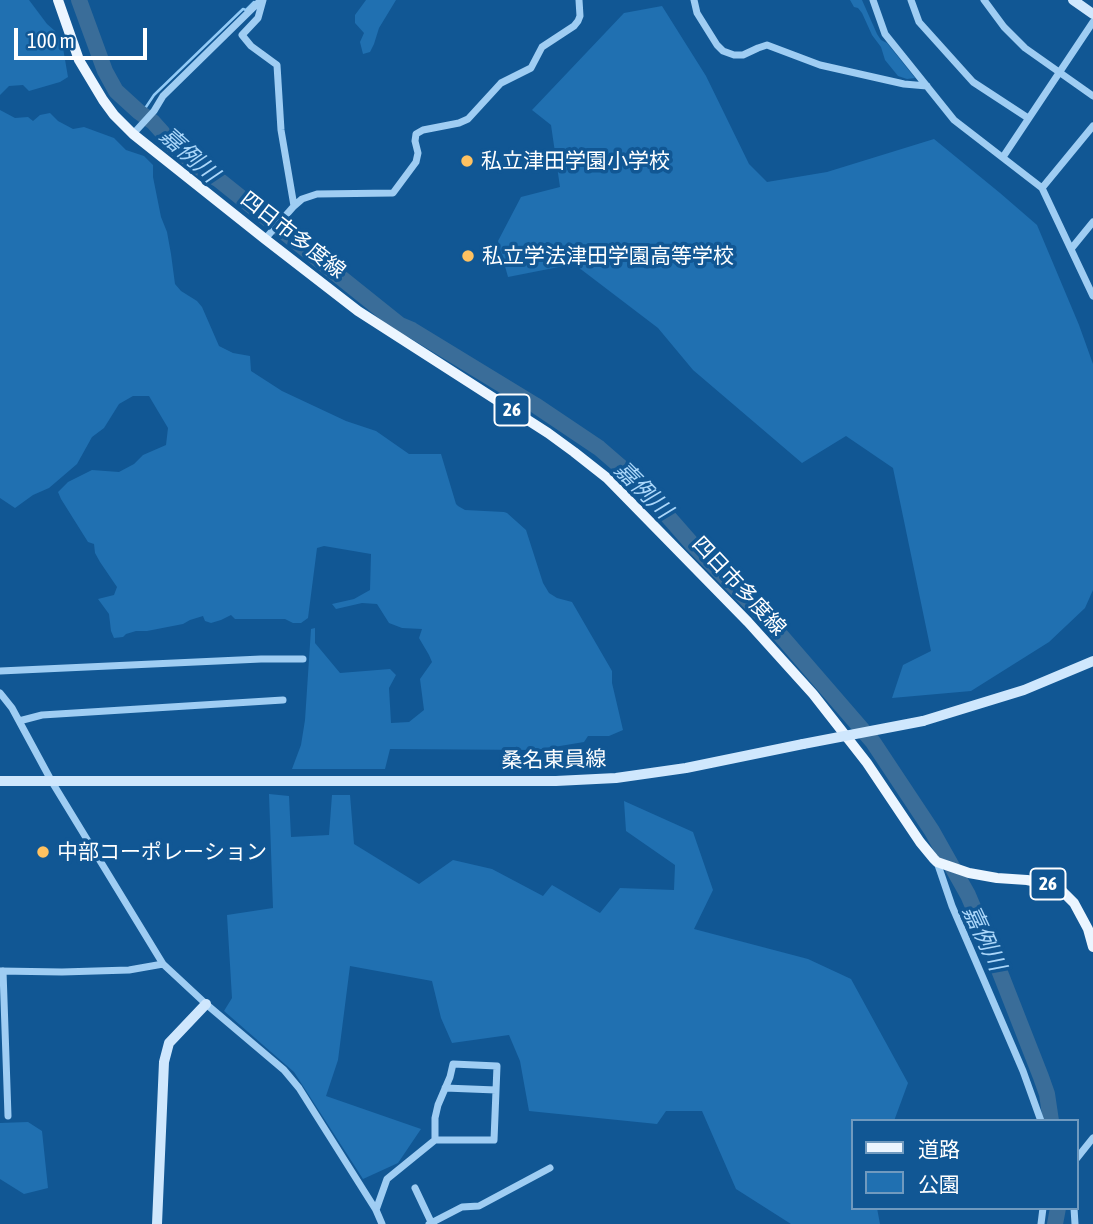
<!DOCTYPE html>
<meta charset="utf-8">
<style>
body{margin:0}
#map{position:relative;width:1093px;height:1224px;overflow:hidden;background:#115794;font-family:"Asap Condensed","Noto Sans JP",sans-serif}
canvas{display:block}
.legend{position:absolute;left:851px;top:1119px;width:228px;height:91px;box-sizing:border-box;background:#115794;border:2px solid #709abf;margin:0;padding:9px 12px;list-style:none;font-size:21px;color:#fff}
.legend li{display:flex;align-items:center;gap:14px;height:35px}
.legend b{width:35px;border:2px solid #709abf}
.scale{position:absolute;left:14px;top:28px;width:133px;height:32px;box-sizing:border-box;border:4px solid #fff;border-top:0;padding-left:9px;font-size:21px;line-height:24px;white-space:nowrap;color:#fff;-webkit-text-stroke:5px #115794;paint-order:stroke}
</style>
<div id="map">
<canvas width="1093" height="1224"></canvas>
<ul class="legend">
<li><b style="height:9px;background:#ebf5ff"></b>道路</li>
<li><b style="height:19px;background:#2070b1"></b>公園</li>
</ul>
<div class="scale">100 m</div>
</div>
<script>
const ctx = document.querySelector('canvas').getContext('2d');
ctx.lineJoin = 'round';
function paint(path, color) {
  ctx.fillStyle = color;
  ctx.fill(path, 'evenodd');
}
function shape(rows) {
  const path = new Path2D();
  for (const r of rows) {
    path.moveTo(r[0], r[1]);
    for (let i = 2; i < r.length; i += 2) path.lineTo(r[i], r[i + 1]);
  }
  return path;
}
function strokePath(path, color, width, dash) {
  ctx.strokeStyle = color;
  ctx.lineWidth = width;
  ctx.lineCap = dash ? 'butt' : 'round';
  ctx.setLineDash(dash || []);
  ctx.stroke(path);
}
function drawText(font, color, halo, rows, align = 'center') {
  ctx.font = font + ' "Asap Condensed","Noto Sans JP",sans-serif';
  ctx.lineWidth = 7;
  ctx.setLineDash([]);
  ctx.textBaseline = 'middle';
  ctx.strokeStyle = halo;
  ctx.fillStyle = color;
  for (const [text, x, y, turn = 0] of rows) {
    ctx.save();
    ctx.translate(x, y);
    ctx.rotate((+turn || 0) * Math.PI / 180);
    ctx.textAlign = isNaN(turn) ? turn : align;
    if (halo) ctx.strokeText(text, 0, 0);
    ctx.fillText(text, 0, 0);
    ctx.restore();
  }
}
const green = shape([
 [0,0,29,0,47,24,55,31,63,48,68,77,60,82,29,91,23,85,9,86,0,95],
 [366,0,396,0,379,28,374,44,370,52,363,54,360,42,364,33,355,23,355,15],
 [850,0,862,0,877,34,881,40,887,43,915,78,907,79,898,76,885,60,881,47,872,35,862,13,858,8,854,7],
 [662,6,706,76,749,164,767,182,827,172,934,139,1000,193,1037,225,1079,325,1093,364,1093,590,1085,608,1049,642,971,691,892,698,903,665,931,651,893,468,846,436,802,463,693,370,658,328,574,264,508,277,498,241,521,197,560,187,551,125,532,110,624,13],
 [0,110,15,118,28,117,33,121,40,115,50,113,58,121,73,129,84,127,114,138,126,150,144,156,153,165,153,177,161,217,167,232,171,254,175,284,181,291,197,301,202,307,219,346,233,353,250,356,251,371,282,391,346,421,376,431,409,454,441,454,456,504,458,506,465,510,504,512,507,513,526,530,543,583,549,593,557,598,572,602,612,671,612,683,623,730,609,736,588,736,584,742,536,750,390,749,385,769,292,769,301,745,305,720,311,629,315,628,315,643,340,673,390,669,396,675,389,688,391,723,409,722,424,710,420,679,432,662,429,655,419,638,422,629,402,628,389,623,377,604,362,603,336,609,332,604,354,599,370,590,371,554,324,546,317,548,308,618,301,623,293,623,285,619,235,619,231,615,221,620,211,623,205,621,203,616,190,620,183,624,147,631,136,631,126,634,123,637,114,638,111,631,109,614,98,599,114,595,117,587,100,562,95,553,94,544,88,542,61,499,58,492,68,482,92,470,119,472,134,464,143,455,166,445,168,428,149,396,133,396,119,404,104,428,92,437,77,464,49,488,33,495,15,508,0,498],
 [269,794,289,796,291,837,329,835,332,795,350,795,354,844,419,884,453,860,492,869,543,896,552,885,600,913,620,888,674,890,675,865,626,831,624,801,693,832,713,890,694,929,808,959,851,979,908,1083,894,1121,853,1121,853,1208,877,1208,880,1224,791,1224,736,1189,702,1111,666,1111,657,1124,529,1111,520,1061,509,1035,452,1043,441,1018,432,981,350,966,338,1060,326,1096,421,1129,398,1163,363,1179,294,1072,224,1011,232,998,227,915,273,908],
 [28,1122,42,1131,48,1188,24,1194,0,1179,0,1123]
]);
const stream = shape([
 [139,112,146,107,154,95,243,9,246,10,254,2]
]);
const river = shape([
 [79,0,105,71,116,91,139,112,153,122,162,132,168,142,204,171,219,180,400,325,412,330,535,405,599,448,636,480,693,545,770,623,873,742,932,831,968,895,990,947,1041,1077,1047,1094,1051,1121],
 [1055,1224,1058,1208]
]);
const street = shape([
 [263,0,258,18,242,35,251,46,277,65,281,130,294,206,265,239],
 [694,0,697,13,717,45,723,51,734,55,743,55,758,48,767,45,820,65,904,84,927,86],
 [873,0,885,34,954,120,1042,188,1093,296],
 [911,0,919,22,973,82,1028,118],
 [984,0,1004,27,1025,48,1093,96],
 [133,134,154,111,163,96,261,0],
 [1003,157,1093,22],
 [1042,188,1093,126],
 [294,206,302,199,317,194,393,193,416,162,418,153,415,141,416,134,423,130,459,123,468,119,501,83,531,68,542,47,574,26,578,21,580,16,579,0],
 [1071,249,1093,222],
 [0,671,261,659,303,659],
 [0,693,12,708,52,782,163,964,206,1004,284,1070,299,1088,376,1210,382,1224],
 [19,721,42,715,283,700],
 [937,862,952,906,1023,1071,1041,1121],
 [0,971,62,972,129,970,163,964],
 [3,971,8,1116],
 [445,1088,496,1090],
 [1077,1158,1093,1138],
 [415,1188,432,1224],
 [1074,1208,1075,1224],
 [376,1210,387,1179,435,1140,494,1140,497,1066,453,1064,450,1077,438,1105,435,1118,435,1140],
 [429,1224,462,1207,479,1206,550,1168],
 [1041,1224,1043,1208]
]);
const secondary = shape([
 [1073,0,1093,14],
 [923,721,1024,690,1093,661],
 [0,781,556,781,616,778,686,768,803,744],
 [157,1224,164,1062,169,1043,206,1004]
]);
const primary = shape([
 [58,0,79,60,103,100,114,115,133,134,265,239,358,311,548,433,574,452,607,478,748,622,813,694,867,763,920,842,934,859,937,862,969,873,997,878,1027,880,1057,886,1074,903,1088,929,1093,947]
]);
const secondaryBridge = shape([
 [803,744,923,721]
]);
const markers = [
 [467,161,7,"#ffc261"],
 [468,256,7,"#ffc261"],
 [43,852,7,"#ffc261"]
];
const shields = [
 [512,410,35],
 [1048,884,35]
];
const shieldNames = [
 ["26",512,410],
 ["26",1048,884]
];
const poiNames = [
 ["私立津田学園小学校",481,161],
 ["私立学法津田学園高等学校",482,256],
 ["中部コーポレーション",57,852]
];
const streetNames = [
 ["四日市多度線",293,235,38],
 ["四日市多度線",739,586,47],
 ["桑名東員線",554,760,-1]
];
const waterNames = [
 ["嘉例川",189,155,42],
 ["嘉例川",643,490,45],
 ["嘉例川",984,938,65]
];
paint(green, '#2070b1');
strokePath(stream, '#91caf6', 2.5);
strokePath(river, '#3a6d99', 16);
strokePath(street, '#9fcdf3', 7);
strokePath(secondary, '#cfe7fd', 10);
strokePath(primary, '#ebf5ff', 10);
strokePath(secondaryBridge, '#cfe7fd', 10);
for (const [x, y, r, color] of markers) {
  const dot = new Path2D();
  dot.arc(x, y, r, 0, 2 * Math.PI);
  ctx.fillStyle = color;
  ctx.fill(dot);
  strokePath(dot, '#115794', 2.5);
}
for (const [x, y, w] of shields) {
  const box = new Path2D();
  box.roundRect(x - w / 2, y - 15.5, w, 31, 5);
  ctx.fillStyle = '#115794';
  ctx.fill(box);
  strokePath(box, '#fff', 2);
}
drawText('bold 19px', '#fff', null, shieldNames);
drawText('21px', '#fff', '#115794', poiNames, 'left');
drawText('21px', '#fff', '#115794', streetNames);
drawText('italic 23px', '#abd7fa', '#115794', waterNames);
</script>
